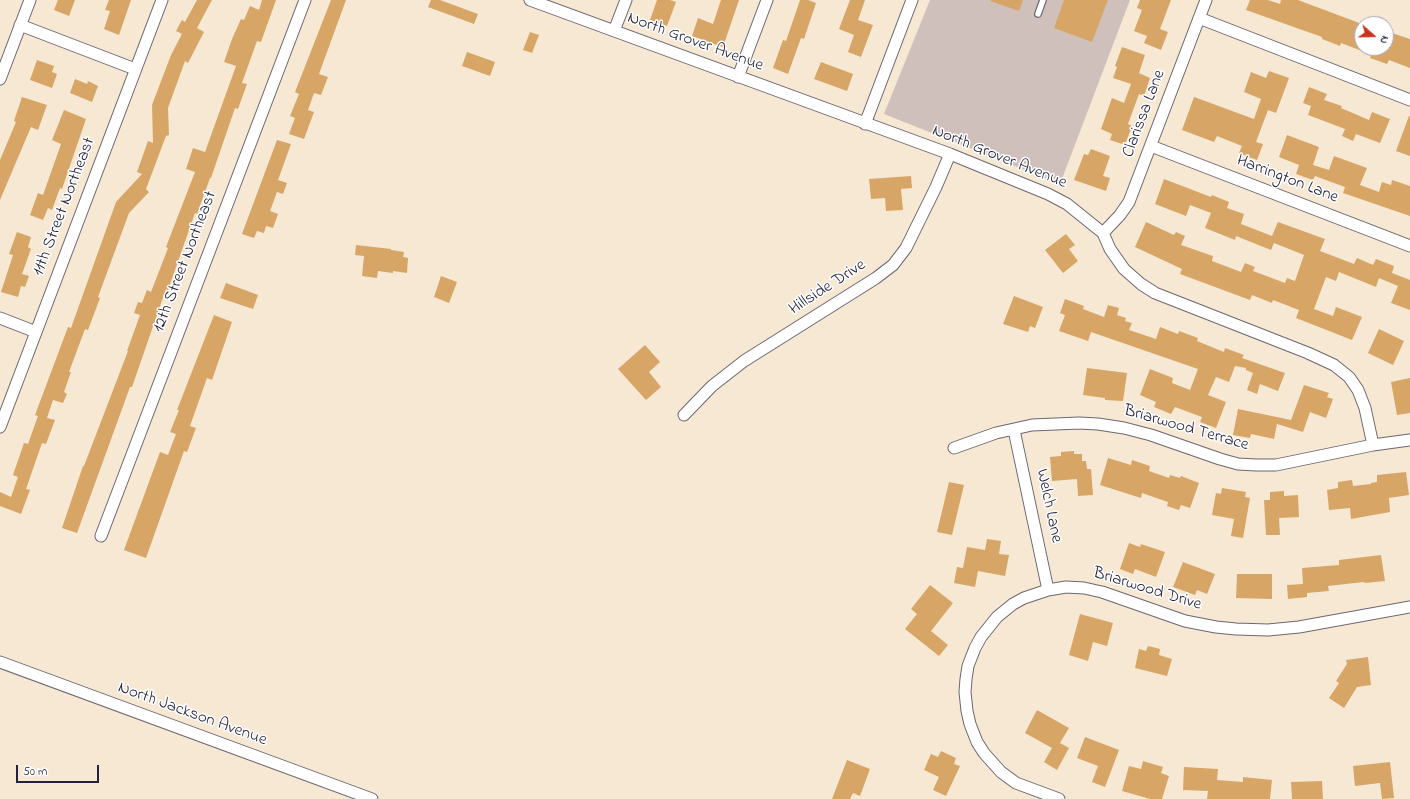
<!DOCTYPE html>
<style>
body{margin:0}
#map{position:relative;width:1410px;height:799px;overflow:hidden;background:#f6e8d3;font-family:"Indie Flower",sans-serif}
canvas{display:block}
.north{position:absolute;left:1354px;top:16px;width:40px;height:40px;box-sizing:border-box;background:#fff;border:1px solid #a7a7b1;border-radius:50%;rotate:110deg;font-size:11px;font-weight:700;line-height:16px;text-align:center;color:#22223b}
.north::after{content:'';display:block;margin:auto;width:14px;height:18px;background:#c8321e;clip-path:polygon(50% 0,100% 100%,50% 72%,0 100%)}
.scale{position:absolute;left:16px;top:765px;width:83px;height:18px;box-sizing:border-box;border:2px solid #22223b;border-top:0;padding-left:5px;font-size:12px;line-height:14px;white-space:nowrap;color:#22223b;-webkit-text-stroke:3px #fff;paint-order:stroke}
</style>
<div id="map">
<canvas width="1410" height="799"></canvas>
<div class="north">N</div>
<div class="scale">50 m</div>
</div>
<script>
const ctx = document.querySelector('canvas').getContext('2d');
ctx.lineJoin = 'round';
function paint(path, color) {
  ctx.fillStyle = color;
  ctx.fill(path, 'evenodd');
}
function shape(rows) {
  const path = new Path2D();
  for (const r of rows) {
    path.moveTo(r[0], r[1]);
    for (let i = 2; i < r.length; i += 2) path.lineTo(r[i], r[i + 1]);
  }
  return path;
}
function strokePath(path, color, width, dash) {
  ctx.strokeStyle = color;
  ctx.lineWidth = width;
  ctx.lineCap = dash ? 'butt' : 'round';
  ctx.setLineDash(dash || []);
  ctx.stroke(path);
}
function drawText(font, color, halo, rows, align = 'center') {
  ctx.font = font + ' "Indie Flower",sans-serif';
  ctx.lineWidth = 3;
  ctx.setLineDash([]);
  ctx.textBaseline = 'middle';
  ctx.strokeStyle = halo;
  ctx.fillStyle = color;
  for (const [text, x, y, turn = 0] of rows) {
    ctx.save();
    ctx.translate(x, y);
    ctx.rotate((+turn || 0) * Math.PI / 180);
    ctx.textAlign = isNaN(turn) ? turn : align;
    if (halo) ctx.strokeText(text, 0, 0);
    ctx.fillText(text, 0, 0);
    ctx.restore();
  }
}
const industrial = shape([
 [930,0,1130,0,1060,184,884,114]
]);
const building = shape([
 [58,0,75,0,69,16,54,10],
 [109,0,131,0,119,35,104,29,110,11,105,10],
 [197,0,212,0,197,28,204,32,188,63,185,61,168,108,169,135,166,136,146,189,149,192,129,213,98,297,100,298,88,330,85,329,69,372,71,372,64,392,67,394,63,403,53,400,47,418,55,420,46,444,42,443,26,489,30,490,21,514,0,506,0,492,11,497,18,477,13,475,24,443,28,444,38,416,35,415,68,327,71,328,116,202,142,174,137,172,148,141,153,143,152,105,171,55,182,34,176,31,182,20,185,22],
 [262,0,276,0,261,42,257,41,242,83,247,84,238,109,235,108,211,178,210,178,197,214,195,213,168,290,166,289,132,387,130,387,77,533,62,528,83,466,84,466,128,351,127,351,140,315,134,313,138,302,142,303,147,290,151,292,168,248,166,247,195,172,186,169,193,148,205,152,236,66,224,62,232,39,241,19,244,20,250,6,259,10],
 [331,0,346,0,319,74,328,77,321,95,314,93,308,110,314,112,304,139,289,134,295,118,290,116,299,94,295,92],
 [431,0,440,0,478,14,474,24,428,7],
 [657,0,670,0,676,2,667,26,650,20],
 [721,0,739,0,723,47,692,36,698,18,713,24],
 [800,0,808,0,816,3,804,39,801,38,788,74,773,68,783,40,786,41],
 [850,0,865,0,858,20,873,25,861,57,848,52,854,35,839,29],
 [991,0,1023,0,1019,11,990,1],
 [1064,0,1108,0,1092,42,1054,28],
 [1140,0,1171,0,1160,29,1168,32,1161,50,1144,43,1147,36,1134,31,1142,10,1137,8],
 [1250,0,1268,0,1280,4,1281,0,1298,0,1362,24,1362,51,1341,43,1340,46,1322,39,1322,37,1246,10],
 [1386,31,1410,39,1410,68,1389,60,1387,64,1370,58,1374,48,1386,48],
 [530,32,539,35,532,53,523,50],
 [1122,47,1145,55,1139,73,1150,78,1144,96,1139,94,1128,124,1132,126,1125,145,1110,140,1112,134,1101,129,1112,98,1124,103,1131,84,1113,78,1117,67,1115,66],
 [467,52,495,62,490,76,462,66],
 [37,60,54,66,52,72,57,74,52,88,30,80],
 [821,62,853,74,847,91,814,79],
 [1269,71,1289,78,1276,113,1268,110,1256,142,1263,144,1257,160,1239,153,1242,146,1217,136,1214,142,1182,130,1194,97,1254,119,1261,99,1244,92,1251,72,1266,78],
 [75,79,87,84,88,81,98,86,92,102,70,93],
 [1309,87,1327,94,1324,100,1342,106,1341,108,1369,120,1372,112,1390,119,1380,143,1356,134,1353,141,1342,136,1345,129,1308,115,1311,106,1303,103],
 [22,97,47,105,38,130,31,127,0,200,0,160,16,122,14,121],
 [64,110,86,119,62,189,60,188,52,210,48,208,43,220,30,215,38,193,43,195,61,144,52,140],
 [1409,116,1410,116,1410,156,1396,151],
 [1287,135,1319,147,1313,165,1329,170,1334,156,1367,168,1360,185,1379,192,1382,182,1391,185,1392,180,1410,186,1410,216,1343,193,1345,187,1315,176,1313,180,1296,174,1299,165,1279,157],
 [277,140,291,144,278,180,287,183,283,194,277,192,270,211,278,214,273,228,266,226,264,233,257,231,254,238,242,234],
 [1091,149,1110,156,1103,176,1110,178,1106,191,1074,180,1084,154,1088,155],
 [911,176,912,188,901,189,903,210,886,211,885,198,871,199,869,179],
 [1164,179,1211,197,1212,195,1229,202,1227,208,1244,214,1241,224,1272,236,1278,222,1325,239,1320,251,1354,264,1357,258,1373,265,1376,259,1394,266,1392,273,1410,280,1410,310,1391,303,1398,286,1379,278,1376,287,1339,272,1336,281,1326,277,1314,309,1333,316,1336,307,1362,317,1352,340,1296,318,1299,310,1273,300,1272,303,1252,295,1250,300,1180,274,1182,269,1135,247,1146,222,1174,235,1176,232,1185,236,1181,245,1213,256,1212,261,1241,272,1245,263,1255,267,1253,271,1285,283,1287,278,1295,281,1304,255,1274,243,1271,250,1236,236,1235,240,1205,228,1211,213,1190,205,1186,216,1155,204],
 [17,232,31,237,28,247,31,249,22,274,29,276,25,287,21,286,18,297,1,292,13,255,9,254],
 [1066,234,1075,245,1069,249,1078,261,1063,273,1045,250],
 [356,245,391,249,391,250,404,252,403,257,408,258,407,273,393,271,393,273,378,271,377,278,362,276,364,256,355,255],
 [441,276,457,282,449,303,434,297],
 [226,283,258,295,253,309,220,298],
 [1014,296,1043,307,1035,328,1030,326,1028,332,1003,324],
 [1065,299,1084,306,1083,309,1104,317,1108,305,1119,308,1117,315,1126,318,1125,321,1132,323,1129,330,1156,339,1160,327,1178,334,1179,331,1198,338,1197,341,1224,352,1225,348,1244,355,1242,358,1285,373,1278,391,1260,384,1257,394,1247,390,1253,373,1246,370,1246,368,1235,366,1229,382,1216,377,1208,395,1226,402,1216,428,1200,422,1202,417,1175,407,1171,414,1154,407,1156,402,1140,395,1150,369,1173,378,1172,383,1190,390,1198,369,1091,332,1088,341,1059,331,1065,315,1060,313],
 [214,315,232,322,212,380,207,378,190,426,196,428,187,452,184,451,146,558,124,550,160,452,168,455,176,434,170,432,179,410,177,410],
 [1379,329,1404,341,1393,365,1368,353],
 [645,345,660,362,649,372,661,387,646,400,618,369],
 [1087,368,1127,373,1123,401,1105,400,1105,398,1083,395],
 [1410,378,1410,413,1397,415,1391,382],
 [1304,385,1329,393,1327,397,1333,399,1326,418,1310,412,1303,432,1277,424,1274,439,1251,434,1250,438,1233,435,1238,409,1291,420],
 [1074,451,1074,454,1082,454,1082,461,1086,461,1087,469,1091,469,1093,495,1078,496,1077,479,1052,481,1050,457,1061,456,1061,452],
 [1108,458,1131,465,1132,460,1150,466,1149,471,1169,478,1170,475,1180,478,1181,476,1199,483,1190,508,1181,505,1179,510,1167,506,1168,502,1142,493,1141,498,1100,485],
 [1406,472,1409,495,1389,498,1390,512,1351,519,1350,508,1329,510,1327,490,1338,488,1338,482,1352,480,1353,486,1371,484,1371,483,1377,482,1377,475],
 [949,482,964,485,952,535,937,532],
 [1222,488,1246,492,1245,497,1250,498,1243,538,1231,536,1234,519,1212,515,1216,493,1221,494],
 [1284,491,1284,496,1298,495,1299,517,1279,518,1280,535,1266,535,1264,500,1270,500,1270,492],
 [987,539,1001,541,999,554,1009,555,1005,576,978,571,975,587,954,583,957,567,963,568,967,547,985,550],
 [1129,543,1140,547,1141,544,1165,552,1156,577,1135,569,1133,574,1120,569],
 [1381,555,1385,581,1365,583,1364,582,1328,586,1329,591,1307,593,1307,597,1288,599,1287,585,1303,584,1302,568,1339,565,1339,560],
 [1183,562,1215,574,1207,594,1197,590,1195,595,1173,587],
 [1237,574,1272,574,1272,599,1236,598],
 [930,585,953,603,931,631,948,645,939,656,905,629,917,614,911,609],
 [1080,614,1113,623,1107,646,1093,642,1088,661,1069,655],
 [1148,646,1160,649,1159,655,1172,659,1167,676,1135,668,1139,649,1146,651],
 [1368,657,1371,685,1357,687,1344,708,1329,698,1339,683,1336,681,1347,664,1346,660],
 [1037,710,1069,728,1060,743,1069,748,1057,770,1044,762,1052,748,1025,733],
 [1085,737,1119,750,1105,787,1092,782,1098,766,1077,758],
 [941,751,956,758,954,764,960,766,946,796,933,790,939,777,924,770,931,754,938,757],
 [847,760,870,769,860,796,853,793,850,799,832,799],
 [1143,761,1163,767,1161,773,1169,776,1162,799,1150,799,1122,791,1129,766,1141,769],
 [1390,762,1394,798,1382,799,1380,783,1355,786,1353,766],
 [1184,767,1218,769,1217,780,1243,782,1243,777,1272,780,1270,799,1207,799,1208,791,1183,790],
 [1322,781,1323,799,1292,799,1291,782]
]);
const lane = shape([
 [1038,14,1043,0]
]);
const street = shape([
 [530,0,950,154,1048,194,1067,204,1103,233,1110,249,1124,269,1141,284,1155,293,1308,353,1334,365,1349,377,1358,390,1365,408,1373,445],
 [1199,18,1410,100],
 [20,25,135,69],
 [614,31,626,0],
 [738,77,767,0],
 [0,79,30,0],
 [865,124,912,0],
 [1151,146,1410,246],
 [1103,233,1120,215,1129,202,1206,0],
 [0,318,36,332],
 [684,415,712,386,744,361,876,278,893,265,906,248,936,187,950,154],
 [0,427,162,0],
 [1014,430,1048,590],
 [954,448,996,433,1032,425,1079,423,1098,424,1124,428,1151,435,1220,459,1238,464,1256,465,1276,465,1373,445,1410,440],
 [101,536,305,0],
 [0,662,372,799],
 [1059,799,1016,783,1001,772,984,753,977,742,970,724,967,711,965,692,966,679,968,666,975,648,981,637,997,617,1013,604,1024,598,1048,590,1066,587,1084,588,1102,592,1185,621,1216,627,1236,629,1268,630,1299,627,1410,607]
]);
const streetNames = [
 ["North Grover Avenue",695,43,20],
 ["Clarissa Lane",1145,114,-69],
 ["North Grover Avenue",999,158,22],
 ["Harrington Lane",1287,180,21],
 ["11th Street Northeast",65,207,-69],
 ["12th Street Northeast",186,262,-69],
 ["Hillside Drive",828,288,-33],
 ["Briarwood Terrace",1186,429,16],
 ["Welch Lane",1048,506,78],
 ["Briarwood Drive",1147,590,17],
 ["North Jackson Avenue",192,715,20]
];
paint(industrial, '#cfc0bb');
paint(building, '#d7a666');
strokePath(lane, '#6c6770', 8);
strokePath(street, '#6c6770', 13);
strokePath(lane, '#fff', 5.5);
strokePath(street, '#fff', 11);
drawText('17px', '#22223b', '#fff', streetNames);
</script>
